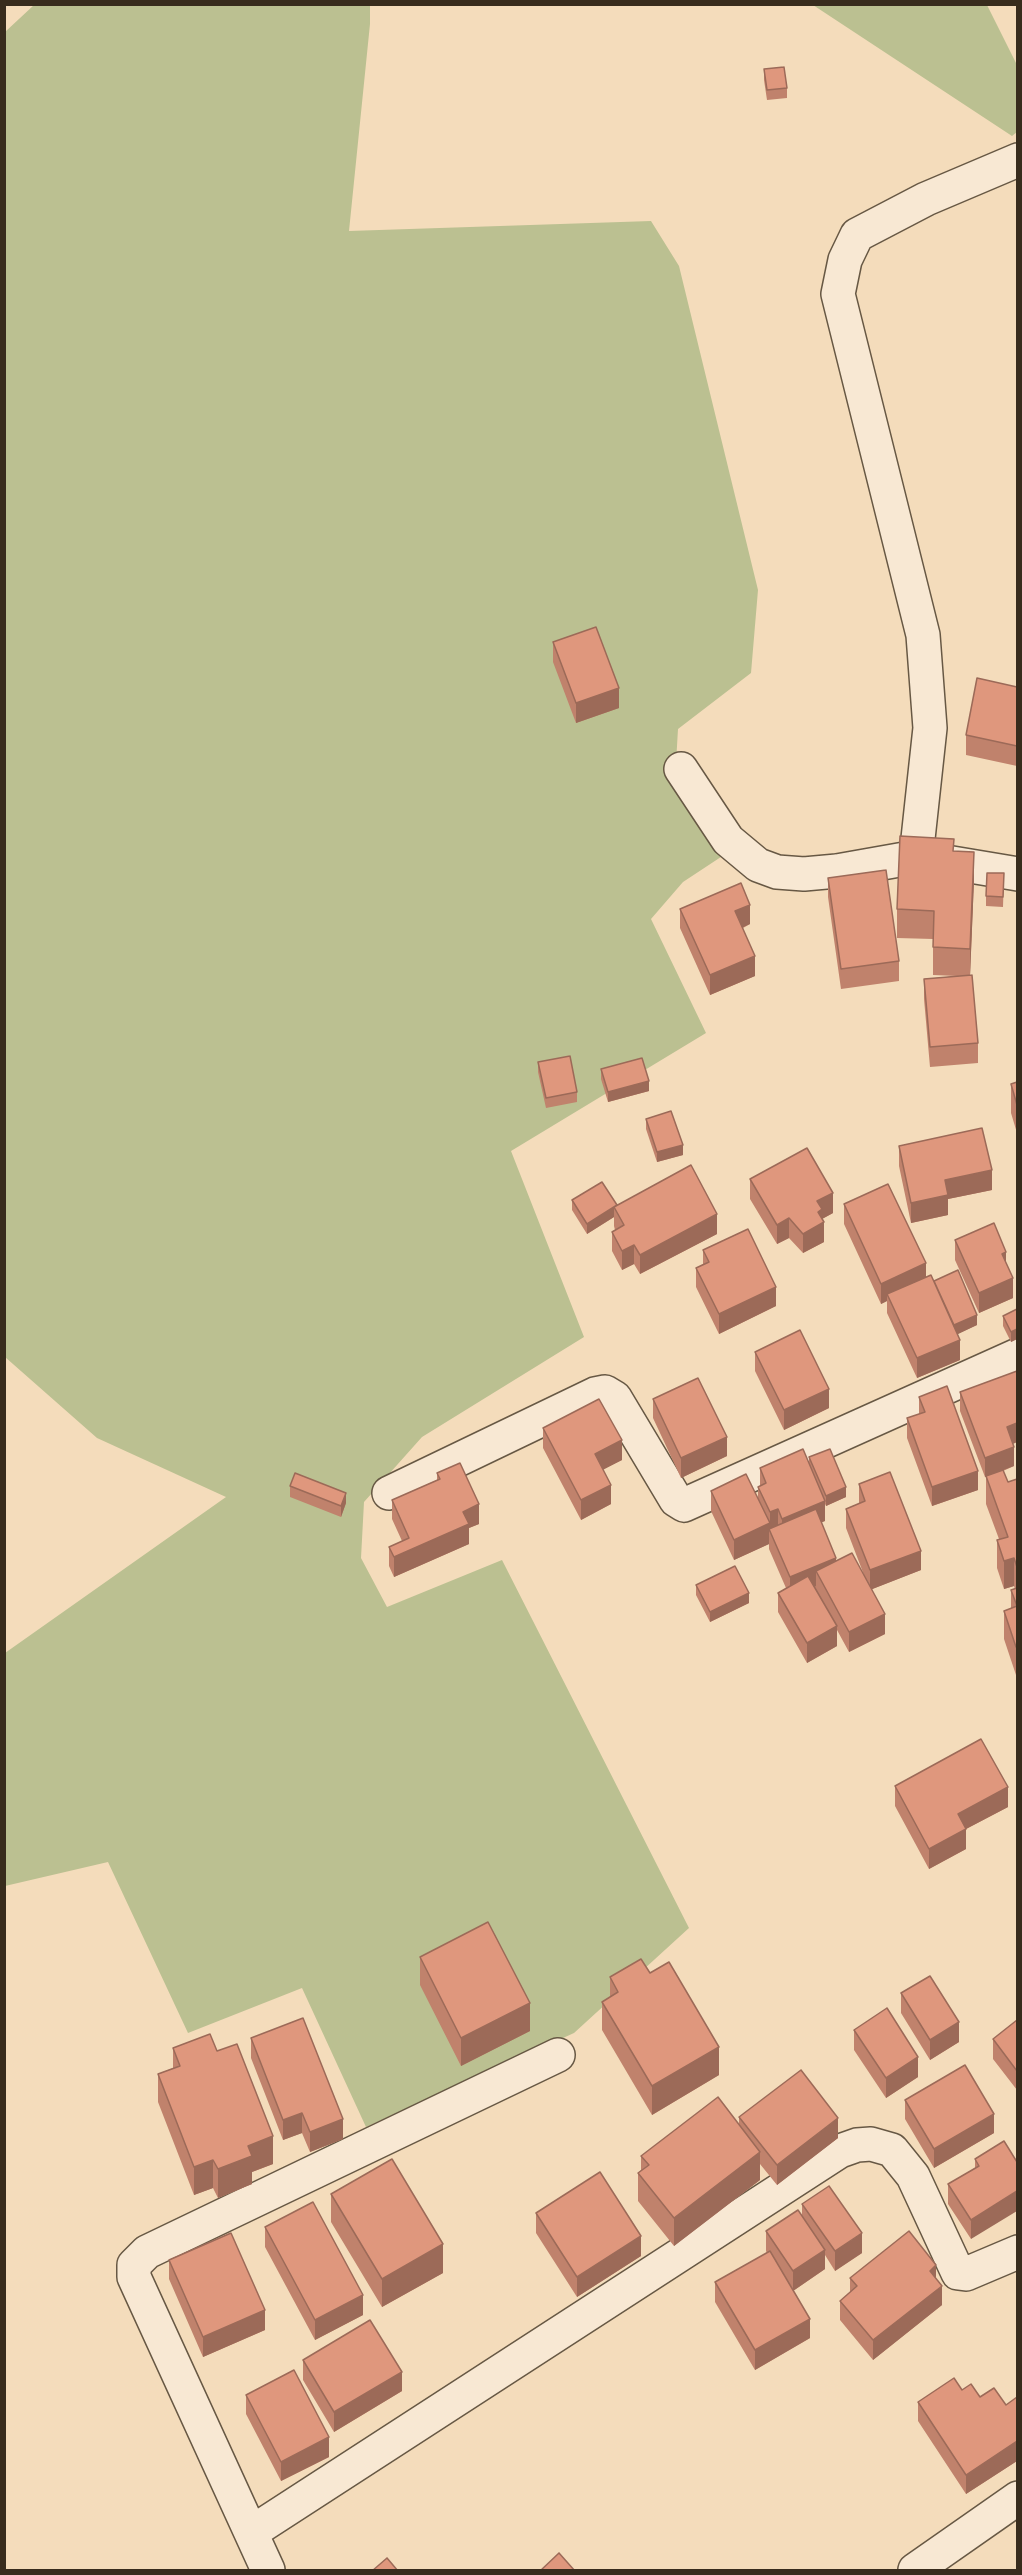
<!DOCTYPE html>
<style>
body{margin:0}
#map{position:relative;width:1022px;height:2575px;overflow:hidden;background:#f4dcbb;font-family:"IM FELL Great Primer",serif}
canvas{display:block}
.frame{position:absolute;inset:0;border:6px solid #382c1d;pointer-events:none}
</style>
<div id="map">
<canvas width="1022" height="2575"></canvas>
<div class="frame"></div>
</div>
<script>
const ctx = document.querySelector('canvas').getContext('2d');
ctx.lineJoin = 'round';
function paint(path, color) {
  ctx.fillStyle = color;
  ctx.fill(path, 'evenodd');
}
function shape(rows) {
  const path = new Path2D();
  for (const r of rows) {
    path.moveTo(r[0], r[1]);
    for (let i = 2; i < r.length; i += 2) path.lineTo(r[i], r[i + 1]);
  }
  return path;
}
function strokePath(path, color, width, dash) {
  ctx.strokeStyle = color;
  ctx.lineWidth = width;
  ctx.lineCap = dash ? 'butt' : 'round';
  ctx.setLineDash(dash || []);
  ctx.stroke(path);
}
const green = shape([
 [34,5,370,5,370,24,349,231,651,221,679,266,758,590,751,673,678,729,675,780,730,851,683,882,651,919,706,1033,511,1151,584,1337,422,1437,364,1502,361,1558,387,1607,502,1560,689,1928,574,2033,366,2127,302,1988,188,2033,108,1862,5,1886,5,1653,226,1497,97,1438,5,1357,5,32],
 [813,5,987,5,1017,65,1017,132,1012,136]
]);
const street = shape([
 [681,769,728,840,758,865,777,872,804,874,837,871,916,857,1018,874],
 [916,857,930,728,923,635,838,294,845,260,857,235,926,199,1018,160],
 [389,1493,595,1394,605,1392,615,1398,676,1500,684,1505,1018,1355],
 [252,2532,840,2151,857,2145,871,2144,892,2150,913,2176,958,2273,966,2274,1018,2252],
 [268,2570,134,2277,134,2265,147,2252,558,2055],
 [915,2570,1018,2498]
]);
const wall = shape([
 [764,69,787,88,787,98,767,100,764,80],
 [553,642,619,708,576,723,553,662],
 [1017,687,1017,766,966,755,966,735],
 [954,851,974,880,970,975,978,1043,978,1063,930,1067,924,999,924,979,957,976,933,975,933,939,897,938,897,909],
 [1004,873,1003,907,986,906,986,896],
 [828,878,899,961,899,981,841,989,828,897],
 [680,909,750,924,743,928,755,976,710,995,680,928],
 [538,1062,577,1092,577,1102,546,1108,538,1072],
 [601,1069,649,1091,608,1102,601,1079],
 [1017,1082,1017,1133,1011,1113,1011,1084],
 [646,1119,683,1155,657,1162,646,1129],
 [899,1146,992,1190,948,1199,948,1215,911,1223,899,1166],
 [750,1179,833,1213,822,1219,824,1242,803,1253,789,1238,777,1244,750,1199],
 [572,1200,617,1205,717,1234,640,1274,634,1264,622,1270,612,1251,612,1232,615,1230,614,1226,614,1217,587,1234,572,1210],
 [844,1204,926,1277,934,1281,977,1325,957,1334,960,1360,917,1378,887,1313,887,1301,881,1304,844,1224],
 [955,1240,1006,1263,1013,1298,979,1313,955,1260],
 [703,1250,776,1306,719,1334,696,1287,696,1268,703,1264],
 [1017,1309,1017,1339,1011,1342,1003,1326,1003,1316],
 [755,1352,829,1408,784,1430,755,1371],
 [1017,1371,1017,1442,1013,1444,1014,1466,1003,1471,1008,1482,1017,1479,1017,1675,1016,1675,1004,1639,1004,1611,1011,1608,1011,1590,1015,1589,1014,1586,1004,1589,997,1568,997,1540,999,1539,986,1504,986,1477,985,1477,960,1411,960,1392],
 [919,1397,978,1490,932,1506,907,1438,907,1418,919,1414],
 [653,1399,727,1456,681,1478,653,1418],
 [543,1428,622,1460,603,1469,611,1504,581,1520,543,1448],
 [809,1457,846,1497,826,1506,825,1504,825,1521,821,1522,836,1561,864,1575,846,1528,846,1509,859,1504,859,1484,921,1570,872,1589,885,1634,849,1652,837,1630,837,1646,807,1663,778,1612,778,1593,786,1588,769,1549,769,1544,734,1560,711,1511,711,1491,758,1499,758,1487,760,1486,760,1468,809,1464],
 [437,1473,479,1524,469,1528,469,1544,394,1577,389,1566,389,1547,402,1541,392,1519,392,1500,437,1480],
 [290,1486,346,1503,341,1517,290,1497],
 [696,1585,749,1603,710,1622,696,1595],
 [895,1786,1008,1807,966,1829,966,1849,929,1869,895,1806],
 [420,1957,530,2031,461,2066,420,1985],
 [650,1973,719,2075,652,2115,602,2030,602,2002,610,1997,610,1977],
 [901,1993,959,2042,930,2060,901,2013],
 [1017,2020,1017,2099,1017,2090,993,2059,993,2039],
 [854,2030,918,2077,886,2098,854,2050],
 [251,2038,343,2139,310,2152,302,2133,283,2140,251,2058],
 [173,2048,217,2051,273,2164,252,2172,252,2184,218,2198,213,2188,194,2195,158,2102,158,2074,173,2068],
 [905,2100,994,2133,934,2168,905,2119],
 [739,2117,838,2138,777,2185,760,2164,760,2180,674,2246,638,2201,638,2173,641,2170,641,2156,739,2125],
 [1004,2141,971,2239,948,2204,948,2184,975,2168,975,2159],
 [331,2194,443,2273,382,2307,331,2222],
 [802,2204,862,2253,835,2271,825,2255,825,2269,793,2291,810,2338,755,2370,715,2302,715,2282,767,2253,766,2251,766,2231,802,2217],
 [536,2213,641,2256,577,2297,536,2233],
 [265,2227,363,2315,315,2340,265,2247],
 [169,2260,265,2330,203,2357,169,2279],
 [850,2278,936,2279,942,2305,873,2360,840,2320,840,2301,850,2292],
 [303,2360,402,2391,334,2432,303,2380],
 [962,2390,1006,2405,1017,2397,1017,2461,966,2494,918,2421,918,2402],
 [246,2395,329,2457,281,2481,246,2414]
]);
const shadedWall = shape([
 [619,688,619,708,576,723,576,703],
 [974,852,974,880,970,977,970,949],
 [750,905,750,924,735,931,735,911],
 [755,956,755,976,710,995,710,975],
 [649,1081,649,1091,608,1102,608,1092],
 [683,1145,683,1155,657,1162,657,1152],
 [992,1170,992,1190,948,1199,948,1215,911,1223,911,1203,945,1180],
 [833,1193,833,1213,822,1219,824,1222,824,1242,803,1253,803,1234,817,1201],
 [614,1207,614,1217,587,1234,587,1224],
 [717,1214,717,1234,640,1274,640,1255],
 [789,1218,789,1238,777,1244,777,1225],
 [634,1245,634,1264,622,1270,622,1251],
 [1006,1252,1006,1272,1002,1254],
 [926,1263,926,1283,887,1294,887,1301,881,1304,881,1284],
 [1013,1278,1013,1298,979,1313,979,1293],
 [776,1287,776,1306,719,1334,719,1314],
 [977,1315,977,1325,954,1336,954,1325],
 [1017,1329,1017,1339,1011,1342,1011,1332],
 [960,1340,960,1360,917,1378,917,1358],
 [829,1389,829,1408,784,1430,784,1410],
 [1017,1423,1017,1442,1007,1446,1007,1427],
 [727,1437,727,1456,681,1478,681,1458],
 [622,1440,622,1460,595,1474,595,1454],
 [1014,1447,1014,1466,985,1477,985,1458],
 [978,1471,978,1490,932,1506,932,1487],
 [611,1485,611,1504,581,1520,581,1500],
 [846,1487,846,1497,826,1506,826,1496],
 [346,1493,346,1503,341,1517,341,1506],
 [825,1501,825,1521,782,1539,782,1519],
 [479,1504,479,1524,469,1528,469,1544,394,1577,394,1557,463,1512],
 [778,1509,778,1529,770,1532,770,1512],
 [770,1523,770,1532,769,1529,769,1544,734,1560,734,1540],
 [921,1551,921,1570,870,1590,870,1570],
 [836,1558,836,1577,816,1571,816,1586,790,1597,790,1577],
 [1014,1558,1014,1586,1004,1589,1004,1561],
 [749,1593,749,1603,710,1622,710,1612],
 [885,1614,885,1634,849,1652,849,1632],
 [837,1626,837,1646,807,1663,807,1643],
 [1017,1646,1017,1675,1016,1675,1016,1647],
 [1008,1787,1008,1807,966,1829,966,1849,929,1869,929,1849,958,1814],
 [530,2003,530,2031,461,2066,461,2038],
 [959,2022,959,2042,930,2060,930,2040],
 [719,2047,719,2075,652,2115,652,2086],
 [918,2057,918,2077,886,2098,886,2078],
 [302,2113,302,2133,283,2140,283,2120],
 [994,2114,994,2133,934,2168,934,2149],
 [838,2118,838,2138,777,2185,777,2165],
 [343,2119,343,2139,310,2152,310,2132],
 [273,2136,273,2164,252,2172,252,2184,218,2198,218,2169,248,2146],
 [760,2152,760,2180,674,2246,674,2218],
 [213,2160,213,2188,194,2195,194,2167],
 [1017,2191,1017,2211,971,2239,971,2220],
 [862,2233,862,2253,835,2271,835,2251],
 [641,2236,641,2256,577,2297,577,2277],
 [443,2244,443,2273,382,2307,382,2279],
 [825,2250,825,2269,793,2291,793,2271],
 [936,2265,936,2285,930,2271],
 [942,2286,942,2305,873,2360,873,2340],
 [363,2295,363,2315,315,2340,315,2320],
 [265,2310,265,2330,203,2357,203,2337],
 [810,2319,810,2338,755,2370,755,2350],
 [402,2372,402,2391,334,2432,334,2412],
 [329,2437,329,2457,281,2481,281,2462],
 [1017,2441,1017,2461,966,2494,966,2475]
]);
const building = shape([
 [784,67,787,88,767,90,764,69,784,67],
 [596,627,619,688,576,703,553,642,596,627],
 [977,678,1017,687,1017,746,966,735,977,678],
 [900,836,954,839,953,851,974,852,970,949,933,947,934,911,897,909,900,836],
 [886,870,899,961,841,969,828,878,886,870],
 [987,873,1004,873,1003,897,986,896,987,873],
 [741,883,750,905,735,911,755,956,710,975,680,909,741,883],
 [972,975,978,1043,930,1047,924,979,972,975],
 [570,1056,577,1092,546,1098,538,1062,570,1056],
 [642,1058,649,1081,608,1092,601,1069,642,1058],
 [1017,1082,1017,1105,1011,1084,1017,1082],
 [671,1111,683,1145,657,1152,646,1119,671,1111],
 [982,1128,992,1170,945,1180,948,1195,911,1203,899,1146,982,1128],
 [807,1148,833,1193,817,1201,822,1209,818,1212,824,1222,803,1234,789,1218,777,1225,750,1179,807,1148],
 [691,1165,717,1214,640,1255,634,1245,622,1251,612,1232,624,1225,614,1207,691,1165],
 [602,1182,617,1205,587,1224,572,1200,602,1182],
 [888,1184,926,1263,881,1284,844,1204,888,1184],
 [994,1223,1006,1252,1002,1254,1013,1278,979,1293,955,1240,994,1223],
 [748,1229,776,1287,719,1314,696,1268,709,1262,703,1250,748,1229],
 [958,1270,977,1315,954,1325,934,1281,958,1270],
 [931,1275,960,1340,917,1358,887,1294,931,1275],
 [1017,1309,1017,1329,1011,1332,1003,1316,1017,1309],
 [800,1330,829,1389,784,1410,755,1352,800,1330],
 [1017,1371,1017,1423,1007,1427,1014,1447,985,1458,960,1392,1017,1371],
 [698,1378,727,1437,681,1458,653,1399,698,1378],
 [947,1386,978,1471,932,1487,907,1418,925,1412,919,1397,947,1386],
 [599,1399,622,1440,595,1454,611,1485,581,1500,543,1428,599,1399],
 [803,1449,825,1501,782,1519,778,1509,770,1512,758,1487,766,1483,760,1468,803,1449],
 [830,1449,846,1487,826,1496,809,1457,830,1449],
 [460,1463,479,1504,463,1512,469,1524,394,1557,389,1547,409,1538,392,1500,440,1479,437,1473,460,1463],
 [1003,1470,1008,1482,1017,1479,1017,1567,1014,1558,1004,1561,997,1540,1008,1537,986,1476,1003,1470],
 [890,1472,921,1551,870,1570,846,1509,865,1501,859,1484,890,1472],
 [295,1473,346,1493,341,1506,290,1486,295,1473],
 [746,1474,770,1523,734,1540,711,1491,746,1474],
 [816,1509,836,1558,790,1577,769,1529,816,1509],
 [852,1553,885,1614,849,1632,816,1571,852,1553],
 [735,1566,749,1593,710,1612,696,1585,735,1566],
 [808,1576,837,1626,807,1643,778,1593,808,1576],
 [1017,1588,1017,1646,1016,1647,1004,1611,1017,1606,1011,1590,1017,1588],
 [981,1739,1008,1787,958,1814,966,1829,929,1849,895,1786,981,1739],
 [488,1922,530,2003,461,2038,420,1957,488,1922],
 [641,1959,650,1973,669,1962,719,2047,652,2086,602,2002,618,1992,610,1977,641,1959],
 [930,1976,959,2022,930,2040,901,1993,930,1976],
 [887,2008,918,2057,886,2078,854,2030,887,2008],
 [303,2018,343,2119,310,2132,302,2113,283,2120,251,2038,303,2018],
 [1017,2020,1017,2071,993,2039,1017,2020],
 [210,2034,217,2051,237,2044,273,2136,248,2146,252,2156,218,2169,213,2160,194,2167,158,2074,180,2066,173,2048,210,2034],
 [965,2065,994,2114,934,2149,905,2100,965,2065],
 [801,2070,838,2118,777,2165,739,2117,801,2070],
 [718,2097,760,2152,674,2218,638,2173,649,2165,641,2156,718,2097],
 [1004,2141,1017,2162,1017,2191,971,2220,948,2184,979,2166,975,2159,1004,2141],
 [392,2159,443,2244,382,2279,331,2194,392,2159],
 [600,2172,641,2236,577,2277,536,2213,600,2172],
 [829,2186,862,2233,835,2251,802,2204,829,2186],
 [313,2202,363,2295,315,2320,265,2227,313,2202],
 [798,2210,825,2250,793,2271,766,2231,798,2210],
 [909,2231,936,2265,930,2271,942,2286,873,2340,840,2301,857,2286,850,2278,909,2231],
 [231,2233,265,2310,203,2337,169,2260,231,2233],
 [770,2251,810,2319,755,2350,715,2282,770,2251],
 [370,2320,402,2372,334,2412,303,2360,370,2320],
 [294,2370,329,2437,281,2462,246,2395,294,2370],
 [954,2378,962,2390,971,2384,980,2397,994,2388,1006,2405,1017,2397,1017,2441,966,2475,918,2402,954,2378],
 [559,2553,575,2571,540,2571,559,2553],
 [387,2558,398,2571,372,2571,387,2558]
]);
paint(green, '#bbc091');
strokePath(street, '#675844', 36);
strokePath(street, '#f8e8d3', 33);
paint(wall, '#c0826c');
paint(shadedWall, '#9c6a58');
paint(building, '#df977d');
strokePath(building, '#9c6a58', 1.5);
</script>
